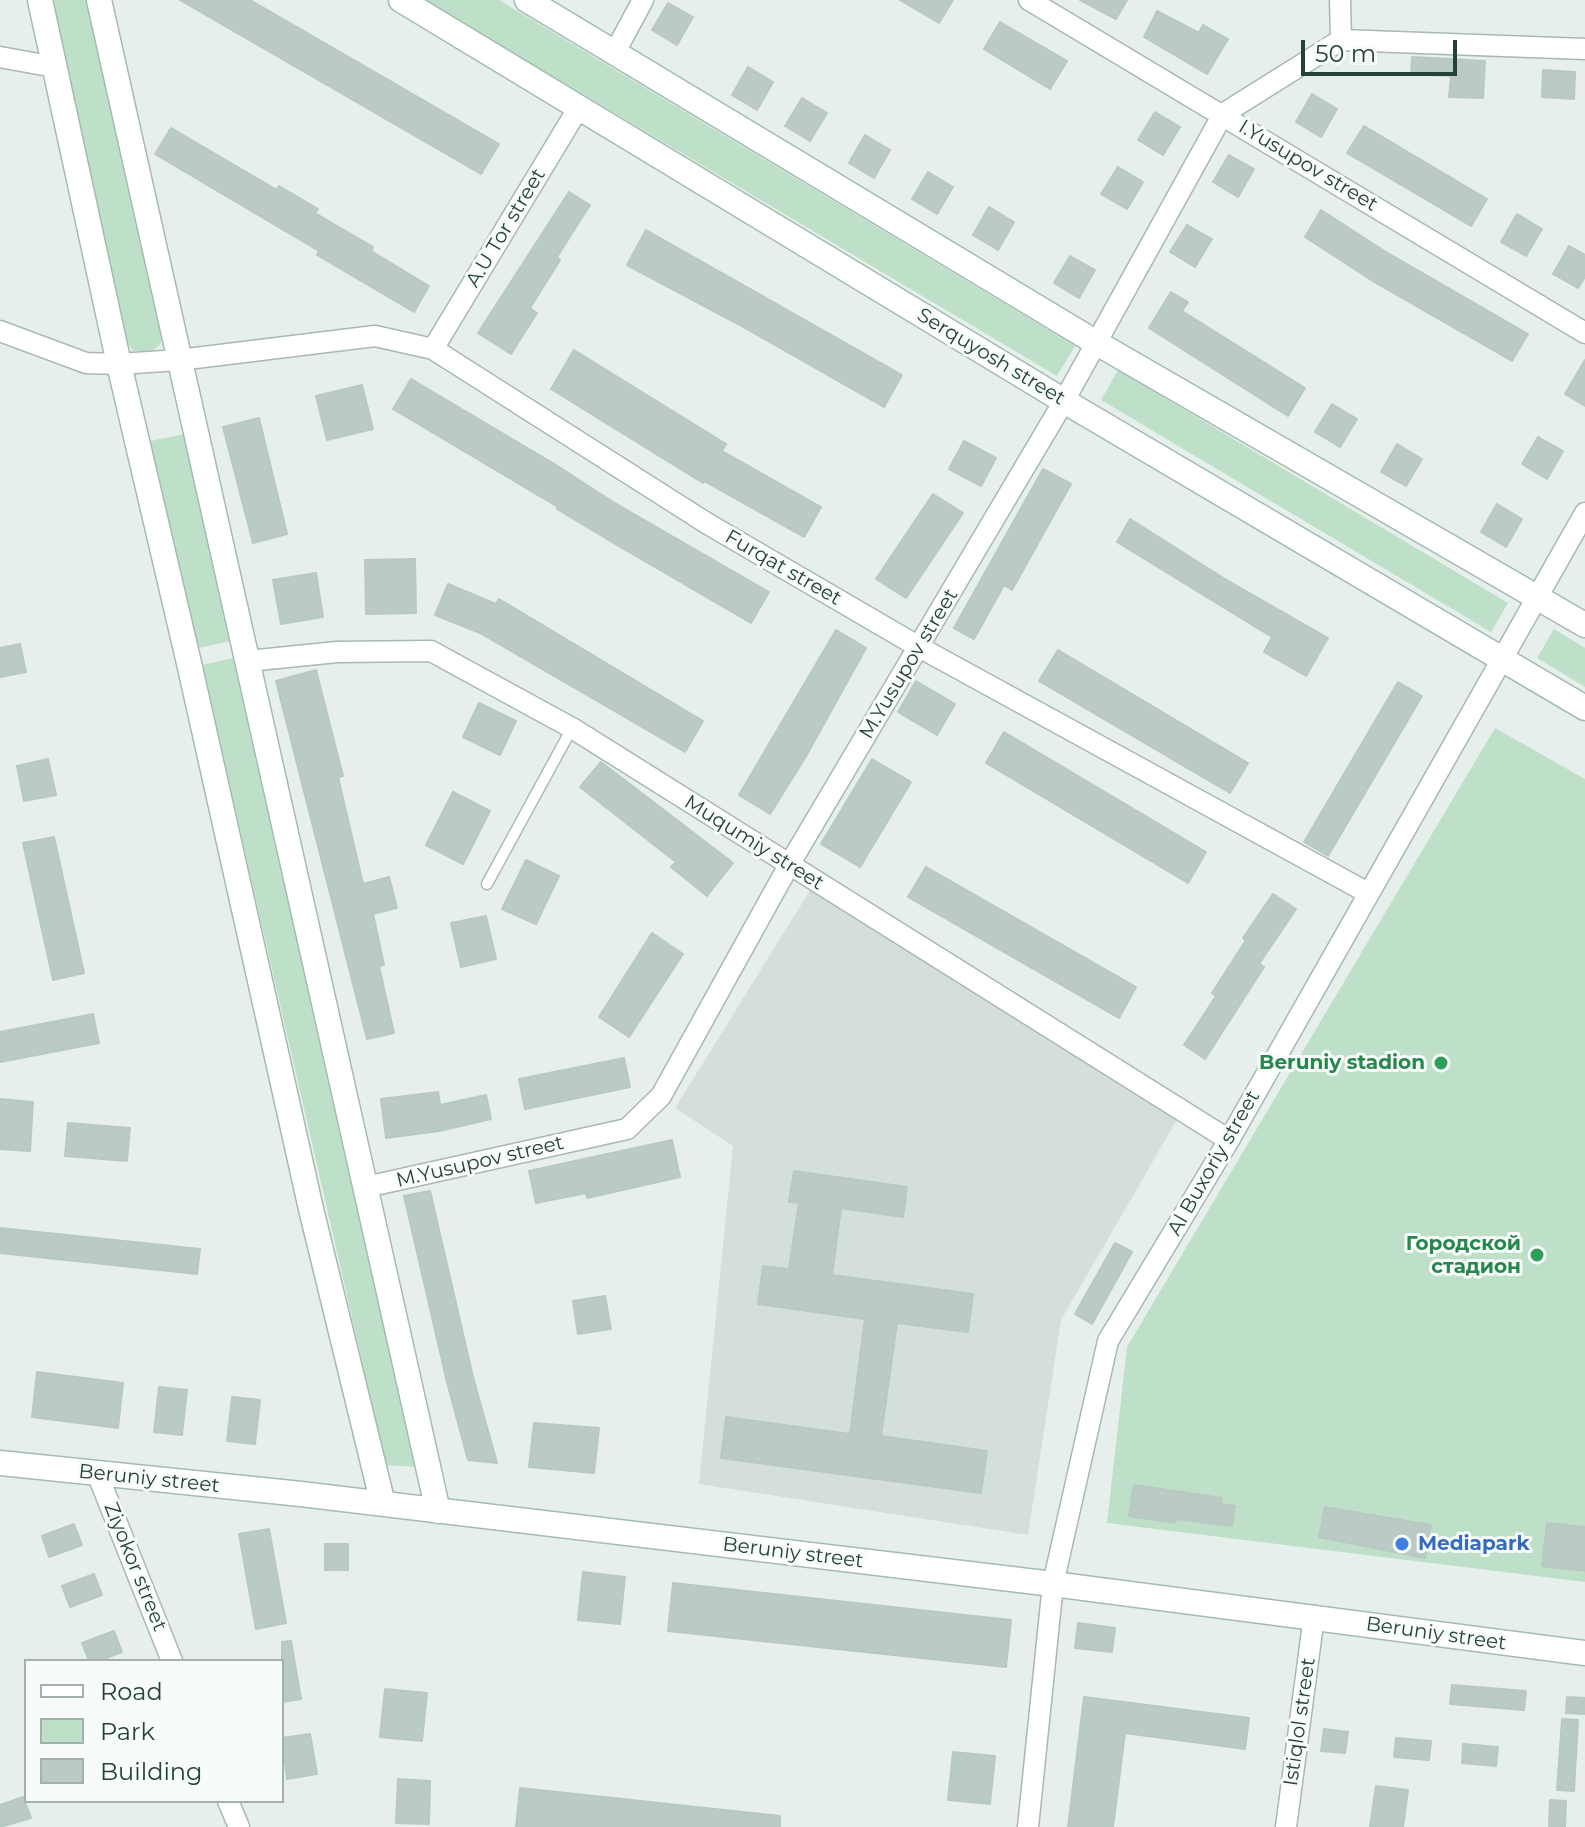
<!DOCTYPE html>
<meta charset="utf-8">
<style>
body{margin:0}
#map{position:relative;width:1585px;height:1827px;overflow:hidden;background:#e6efeb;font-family:Montserrat,sans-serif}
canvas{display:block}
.legend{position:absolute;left:24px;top:1659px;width:260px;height:144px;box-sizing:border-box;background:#f7fbf9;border:2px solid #a3b1ad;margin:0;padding:10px 14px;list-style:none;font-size:24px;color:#24423a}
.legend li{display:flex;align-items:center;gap:16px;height:40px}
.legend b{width:40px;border:2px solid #a3b1ad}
.scale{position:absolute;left:1301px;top:40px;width:156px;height:36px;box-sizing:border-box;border:4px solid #24423a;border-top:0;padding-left:10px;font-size:24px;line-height:28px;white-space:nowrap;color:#24423a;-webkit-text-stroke:6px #f7fbf9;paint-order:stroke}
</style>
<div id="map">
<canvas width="1585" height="1827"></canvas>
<ul class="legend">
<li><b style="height:10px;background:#fff"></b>Road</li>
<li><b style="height:22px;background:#bfe0c8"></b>Park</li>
<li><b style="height:22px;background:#bbcac4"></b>Building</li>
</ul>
<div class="scale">50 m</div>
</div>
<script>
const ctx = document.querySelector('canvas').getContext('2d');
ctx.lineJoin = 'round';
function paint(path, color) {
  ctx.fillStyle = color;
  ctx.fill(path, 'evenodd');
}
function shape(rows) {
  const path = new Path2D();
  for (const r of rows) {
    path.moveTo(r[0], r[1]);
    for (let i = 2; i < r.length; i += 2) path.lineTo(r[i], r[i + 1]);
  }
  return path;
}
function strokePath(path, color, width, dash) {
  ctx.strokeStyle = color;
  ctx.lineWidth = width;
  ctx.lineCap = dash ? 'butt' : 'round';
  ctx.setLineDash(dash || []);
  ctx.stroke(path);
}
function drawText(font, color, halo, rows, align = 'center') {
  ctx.font = font + ' Montserrat,sans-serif';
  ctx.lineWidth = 6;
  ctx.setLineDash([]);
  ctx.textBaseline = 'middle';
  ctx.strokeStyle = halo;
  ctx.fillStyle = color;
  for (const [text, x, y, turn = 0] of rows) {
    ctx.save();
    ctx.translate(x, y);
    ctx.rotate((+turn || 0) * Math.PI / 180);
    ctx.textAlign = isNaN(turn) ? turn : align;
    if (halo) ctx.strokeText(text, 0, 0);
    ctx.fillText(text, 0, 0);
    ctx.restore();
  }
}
const built = shape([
 [811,889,1182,1111,1061,1320,1028,1535,699,1484,733,1146,675,1108]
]);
const green = shape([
 [52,0,87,0,164,336,160,345,152,351,133,351,127,342],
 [424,0,499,0,1075,346,1057,376],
 [1118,370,1508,603,1491,632,1101,400],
 [185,434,231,641,198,648,150,441],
 [1554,629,1585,648,1585,687,1537,658],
 [233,658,415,1467,386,1465,202,665],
 [1495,728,1585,779,1585,1582,1107,1523,1127,1347]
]);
const building = shape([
 [180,0,250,0,499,144,481,174,180,0],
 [900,0,953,0,939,23,900,0],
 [1080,0,1127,0,1116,19,1080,0],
 [668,3,693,17,677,45,652,30,668,3],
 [1157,11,1199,33,1203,25,1228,39,1207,74,1144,37,1157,11],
 [1000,22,1067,61,1050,89,984,49,1000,22],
 [1412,57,1485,61,1483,98,1449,97,1451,76,1411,74,1412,57],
 [748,67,773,82,757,110,732,95,748,67],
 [1543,70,1575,72,1574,99,1542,97,1543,70],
 [1312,94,1337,109,1321,137,1296,122,1312,94],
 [802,98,827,113,810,141,785,126,802,98],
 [1155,112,1180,127,1163,155,1138,140,1155,112],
 [1364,126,1487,199,1471,226,1347,153,1364,126],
 [171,128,277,190,279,186,318,209,315,213,373,247,371,251,429,286,414,312,317,255,319,251,155,154,171,128],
 [865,135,890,150,874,178,849,163,865,135],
 [1229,155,1254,169,1238,197,1213,182,1229,155],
 [1118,167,1143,182,1127,209,1101,194,1118,167],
 [928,172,953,187,937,214,912,199,928,172],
 [569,192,590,205,557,257,560,260,530,308,537,313,511,354,478,333,569,192],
 [989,207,1014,222,998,250,973,235,989,207],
 [1321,210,1386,252,1528,334,1512,361,1376,283,1305,237,1321,210],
 [1517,214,1542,229,1526,256,1501,242,1517,214],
 [1187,225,1212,239,1195,267,1170,252,1187,225],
 [646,230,902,375,884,407,738,324,627,265,646,230],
 [1569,246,1585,255,1585,277,1578,288,1553,274,1569,246],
 [1070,256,1095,270,1079,298,1054,283,1070,256],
 [1171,292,1188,302,1182,311,1305,388,1288,416,1149,328,1171,292],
 [574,350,726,444,722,451,821,507,804,537,704,481,703,483,551,389,574,350],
 [1585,360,1585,406,1565,394,1585,360],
 [411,379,556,465,613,502,769,592,751,623,617,545,557,509,558,507,393,409,411,379],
 [362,385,373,429,327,440,316,396,362,385],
 [1332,404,1357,419,1340,447,1315,432,1332,404],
 [259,418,287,534,253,543,223,427,259,418],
 [1538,437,1563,451,1547,479,1522,464,1538,437],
 [964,441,996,458,981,486,949,469,964,441],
 [1397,444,1422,459,1406,486,1381,472,1397,444],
 [1043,469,1071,484,1012,590,1004,585,974,639,954,628,1043,469],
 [933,494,963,513,906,598,876,579,933,494],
 [1497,504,1522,519,1506,547,1481,532,1497,504],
 [1130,519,1225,579,1328,638,1306,676,1264,652,1272,637,1117,542,1130,519],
 [415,559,416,613,366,614,365,560,415,559],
 [316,573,323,617,281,624,273,580,316,573],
 [448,584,496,604,499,599,703,721,685,752,480,633,435,615,448,584],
 [836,630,866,648,805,758,770,814,739,795,836,630],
 [20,644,26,672,0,677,0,648,20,644],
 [1058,650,1248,763,1230,793,1039,681,1058,650],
 [316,670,343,776,338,777,363,884,389,877,397,908,373,914,384,965,379,966,394,1033,367,1039,276,681,316,670],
 [916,681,955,704,937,735,898,712,916,681],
 [1398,682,1422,696,1328,856,1304,842,1398,682],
 [479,703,516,721,500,755,463,737,479,703],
 [1004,732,1206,852,1188,883,986,763,1004,732],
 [48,759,56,795,24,801,17,766,48,759],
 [872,759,911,782,860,867,821,844,872,759],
 [601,762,733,863,707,896,671,867,676,862,580,787,601,762],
 [453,792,490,811,463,864,426,845,453,792],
 [54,837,84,973,53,980,23,843,54,837],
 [526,860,559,876,536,924,502,909,526,860],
 [926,867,1136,987,1119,1018,908,897,926,867],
 [1273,894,1296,909,1259,964,1264,967,1205,1059,1184,1045,1216,996,1212,993,1246,940,1243,938,1273,894],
 [486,916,496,959,461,967,451,923,486,916],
 [652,933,683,954,629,1037,599,1017,652,933],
 [93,1014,99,1043,0,1062,0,1032,93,1014],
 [624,1058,630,1087,525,1109,519,1079,624,1058],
 [438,1092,440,1105,486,1095,491,1119,439,1131,386,1138,381,1099,438,1092],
 [0,1099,33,1102,30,1151,0,1149,0,1099],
 [68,1123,130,1128,127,1161,65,1156,68,1123],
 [672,1140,680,1177,587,1198,586,1193,536,1203,529,1171,672,1140],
 [794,1171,907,1187,903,1217,841,1208,832,1275,973,1294,968,1332,897,1323,881,1436,987,1451,981,1493,721,1458,726,1417,850,1434,865,1319,758,1304,763,1266,789,1269,799,1203,789,1202,794,1171],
 [430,1191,473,1377,497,1463,468,1460,447,1382,404,1196,430,1191],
 [0,1228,200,1249,197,1274,0,1253,0,1228],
 [1115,1243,1132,1252,1092,1324,1075,1314,1115,1243],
 [605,1296,611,1329,578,1334,573,1301,605,1296],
 [37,1372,123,1383,118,1428,32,1417,37,1372],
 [159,1387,187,1390,182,1435,154,1432,159,1387],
 [232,1397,260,1400,255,1444,227,1441,232,1397],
 [534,1423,599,1428,594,1473,529,1467,534,1423],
 [1134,1485,1222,1498,1221,1504,1235,1506,1232,1526,1176,1519,1175,1523,1129,1516,1134,1485],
 [1325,1507,1431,1525,1425,1558,1319,1537,1325,1507],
 [1547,1523,1585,1527,1585,1571,1542,1566,1547,1523],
 [74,1524,82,1545,49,1557,42,1536,74,1524],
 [269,1529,286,1623,256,1629,239,1534,269,1529],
 [325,1544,348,1544,348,1570,325,1570,325,1544],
 [583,1572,625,1577,620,1624,578,1620,583,1572],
 [94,1574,102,1595,70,1607,62,1586,94,1574],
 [673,1583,1011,1620,1006,1667,668,1631,673,1583],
 [1078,1623,1115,1628,1112,1652,1075,1648,1078,1623],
 [114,1631,122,1652,98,1661,89,1661,82,1643,114,1631],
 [291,1641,301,1699,282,1702,282,1642,291,1641],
 [1452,1685,1526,1691,1524,1710,1450,1704,1452,1685],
 [385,1689,427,1693,422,1741,380,1737,385,1689],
 [1084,1697,1249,1718,1245,1749,1125,1733,1113,1827,1068,1827,1084,1697],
 [1567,1697,1585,1698,1585,1714,1566,1713,1567,1697],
 [1562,1719,1578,1720,1574,1791,1557,1790,1562,1719],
 [1324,1729,1348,1732,1345,1753,1321,1751,1324,1729],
 [310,1734,317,1774,287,1779,282,1738,310,1734],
 [1396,1738,1431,1741,1429,1760,1394,1757,1396,1738],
 [1463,1744,1498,1747,1496,1766,1462,1763,1463,1744],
 [953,1752,995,1756,990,1804,948,1800,953,1752],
 [398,1779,430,1781,429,1824,396,1823,398,1779],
 [1376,1786,1408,1790,1403,1827,1370,1827,1376,1786],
 [520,1788,780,1816,780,1827,516,1827,520,1788],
 [23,1797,31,1818,0,1827,0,1805,23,1797],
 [1550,1800,1566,1801,1565,1827,1549,1826,1550,1800]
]);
const lane = shape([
 [487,884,572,728]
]);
const street = shape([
 [1029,0,1585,333],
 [1340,0,1341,40],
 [1341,40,1585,49],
 [615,52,643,0],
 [0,57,55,67],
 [0,331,86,363,119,364,179,360,375,336,433,349,708,524,919,647,1368,893],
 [433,349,579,107],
 [248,661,337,652,431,651,572,728,1229,1140],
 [366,1187,627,1129,661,1096,789,865,1064,401,1223,114,1341,40],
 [97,1473,172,1661],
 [228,1801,239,1827],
 [1028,1827,1053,1584,1108,1341,1229,1140,1585,513],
 [1286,1827,1314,1616]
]);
const secondary = shape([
 [40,0,119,364,189,663,311,1209,383,1504],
 [99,0,438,1511],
 [401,0,1064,401,1585,708],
 [527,0,1095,342,1585,625],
 [0,1463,301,1494,1053,1584,1585,1653]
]);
const markers = [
 [1441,1063,8,"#2e9e5b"],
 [1537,1255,8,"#2e9e5b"],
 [1402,1544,8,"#3f7fe0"]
];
const streetNames = [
 ["I.Yusupov street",1308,166,31],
 ["A.U Tor street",506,228,-59],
 ["Serquyosh street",991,357,31],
 ["Furqat street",783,568,30],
 ["M.Yusupov street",909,664,-59],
 ["Muqumiy street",754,843,32],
 ["M.Yusupov street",480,1162,-13],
 ["Al Buxoriy street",1214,1163,-60],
 ["Beruniy street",149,1479,6],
 ["Beruniy street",793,1553,7],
 ["Ziyokor street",135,1567,68],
 ["Beruniy street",1436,1634,8],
 ["Istiqlol street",1300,1722,-82]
];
const leisureNames = [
 ["Beruniy stadion",1425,1063],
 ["Городской",1521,1244],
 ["стадион",1521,1267]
];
const shopNames = [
 ["Mediapark",1418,1544]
];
paint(built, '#d4dfda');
paint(green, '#bfe0c8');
paint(building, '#bbcac4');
strokePath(building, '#b8c9c2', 2);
strokePath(lane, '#a8b8b2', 13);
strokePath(street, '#a8b8b2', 23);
strokePath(secondary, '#a4bbb3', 27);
strokePath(lane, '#fff', 10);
strokePath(street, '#fff', 20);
strokePath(secondary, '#fff', 24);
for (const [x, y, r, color] of markers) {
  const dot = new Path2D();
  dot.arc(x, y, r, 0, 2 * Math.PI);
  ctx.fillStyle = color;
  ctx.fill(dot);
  strokePath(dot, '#f7fbf9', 3);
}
drawText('20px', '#24423a', '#f7fbf9', streetNames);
drawText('bold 20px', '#27864d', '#f7fbf9', leisureNames, 'right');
drawText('bold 20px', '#366cbe', '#f7fbf9', shopNames, 'left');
</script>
